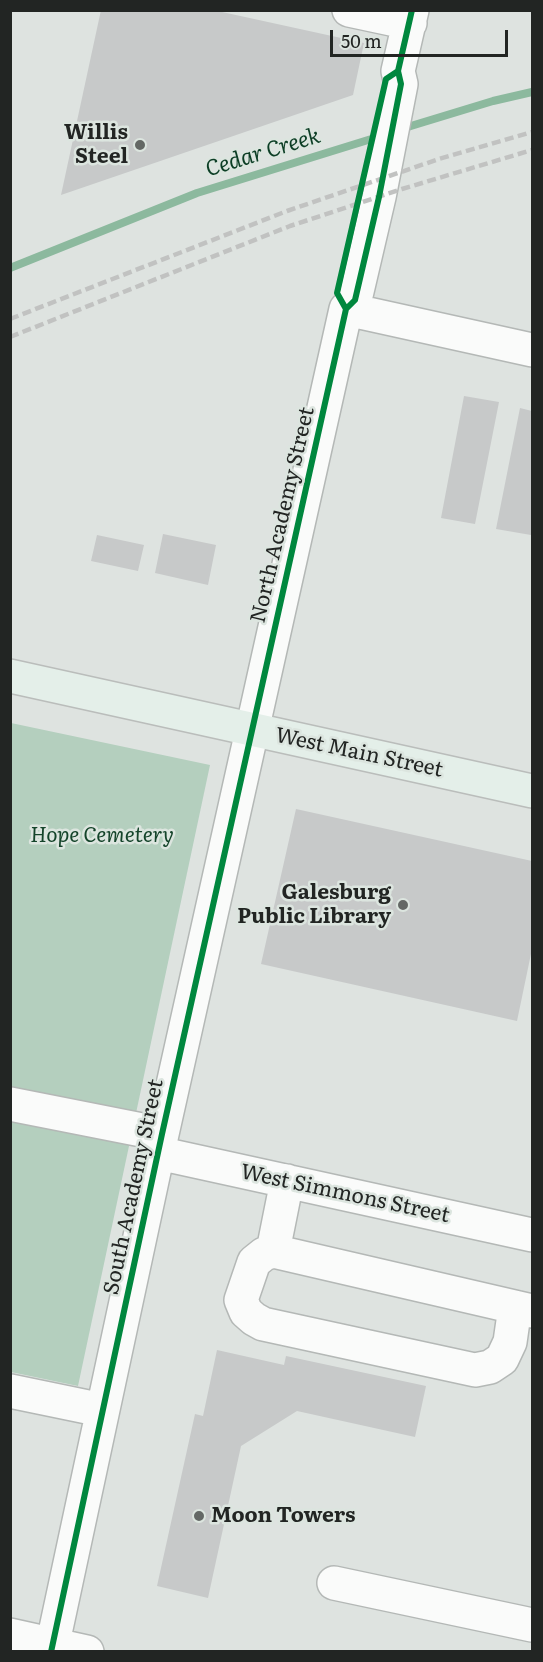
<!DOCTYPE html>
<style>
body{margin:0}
#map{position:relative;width:543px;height:1662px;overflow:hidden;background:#dee3e0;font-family:Literata,serif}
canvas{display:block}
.frame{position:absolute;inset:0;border:12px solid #222523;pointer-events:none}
.scale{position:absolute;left:330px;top:30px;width:178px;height:27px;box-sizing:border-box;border:3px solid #222523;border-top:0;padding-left:8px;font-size:18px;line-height:21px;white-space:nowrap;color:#222523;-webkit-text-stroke:4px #dce5df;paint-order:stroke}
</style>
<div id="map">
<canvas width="543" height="1662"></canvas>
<div class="frame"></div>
<div class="scale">50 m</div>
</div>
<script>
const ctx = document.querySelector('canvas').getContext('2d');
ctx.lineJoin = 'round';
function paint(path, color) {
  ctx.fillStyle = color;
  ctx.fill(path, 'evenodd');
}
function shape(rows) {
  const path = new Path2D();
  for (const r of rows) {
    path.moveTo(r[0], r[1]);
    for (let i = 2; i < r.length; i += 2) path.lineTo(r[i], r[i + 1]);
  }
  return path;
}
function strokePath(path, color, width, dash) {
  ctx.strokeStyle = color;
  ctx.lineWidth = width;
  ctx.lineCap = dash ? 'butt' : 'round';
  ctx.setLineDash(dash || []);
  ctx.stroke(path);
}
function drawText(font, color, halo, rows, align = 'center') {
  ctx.font = font + ' Literata,serif';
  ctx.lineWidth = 5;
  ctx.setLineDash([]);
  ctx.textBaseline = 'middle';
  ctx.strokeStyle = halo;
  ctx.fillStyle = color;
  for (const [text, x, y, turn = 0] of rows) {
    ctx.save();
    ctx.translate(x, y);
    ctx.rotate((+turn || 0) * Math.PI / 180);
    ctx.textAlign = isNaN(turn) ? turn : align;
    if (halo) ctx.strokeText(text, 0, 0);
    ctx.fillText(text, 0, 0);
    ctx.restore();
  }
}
const green = shape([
 [11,723,210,765,78,1386,11,1372]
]);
const stream = shape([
 [401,129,493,101,532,92],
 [10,268,197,193,381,136]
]);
const building = shape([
 [101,10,213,10,364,43,353,95,61,195],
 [464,396,499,402,475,524,441,518],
 [520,408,532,411,532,525,531,535,496,529],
 [163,534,216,545,208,585,155,573],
 [97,535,144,545,138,571,91,561],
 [296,809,532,861,532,949,517,1021,261,964],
 [217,1350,284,1365,286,1356,426,1386,415,1437,297,1411,241,1446,208,1598,157,1586,195,1414,203,1416]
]);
const minor = shape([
 [349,10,410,23],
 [346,309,532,350],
 [10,1104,162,1134],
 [158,1153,532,1235],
 [287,1181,273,1251,264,1254,254,1262,241,1300,246,1312,254,1319,263,1324,475,1370,490,1367,502,1359,510,1342,515,1307],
 [273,1251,532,1311],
 [10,1391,102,1410],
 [334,1583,532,1625],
 [10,1635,87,1652],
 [51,1652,162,1134,346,309,355,300,379,197,401,84,398,71,412,10]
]);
const major = shape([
 [10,676,532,791]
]);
const rail = shape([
 [10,319,287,211,439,159,532,132],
 [10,337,290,226,402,189,532,150]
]);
const cycleway = shape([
 [346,309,337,293,386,79,398,71],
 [51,1652,162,1134,346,309,355,300,379,197,401,84,398,71,412,10]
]);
const markers = [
 [140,145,6,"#646865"],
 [403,905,6,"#646865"],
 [199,1516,6,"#646865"]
];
const poiNames = [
 ["Willis",128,133],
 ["Steel",128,157],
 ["Galesburg",391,893],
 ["Public Library",391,917],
 ["Moon Towers",211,1516,"left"]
];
const streetNames = [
 ["North Academy Street",283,515,-77],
 ["West Main Street",359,753,12],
 ["South Academy Street",134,1187,-78],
 ["West Simmons Street",345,1194,12]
];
const parkNames = [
 ["Hope Cemetery",102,836]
];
const waterNames = [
 ["Cedar Creek",263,153,-17]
];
paint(green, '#b4cfbe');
strokePath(stream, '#8cb99e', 8);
paint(building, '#c7c9c9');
strokePath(minor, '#b4b8b6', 36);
strokePath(major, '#babdbb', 36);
strokePath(minor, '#fafbfa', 33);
strokePath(major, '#e4efe9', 33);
strokePath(rail, '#c1c2c1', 4.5, [9, 4.5]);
strokePath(cycleway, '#00873e', 6);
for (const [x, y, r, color] of markers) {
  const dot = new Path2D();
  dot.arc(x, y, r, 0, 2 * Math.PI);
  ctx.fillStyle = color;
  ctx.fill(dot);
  strokePath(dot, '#dce5df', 2);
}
drawText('bold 21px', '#222523', '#dce5df', poiNames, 'right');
drawText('21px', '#222523', '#dce5df', streetNames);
drawText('italic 21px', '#14442a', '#dce5df', parkNames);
drawText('italic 22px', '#0c3e25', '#dce5df', waterNames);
</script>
